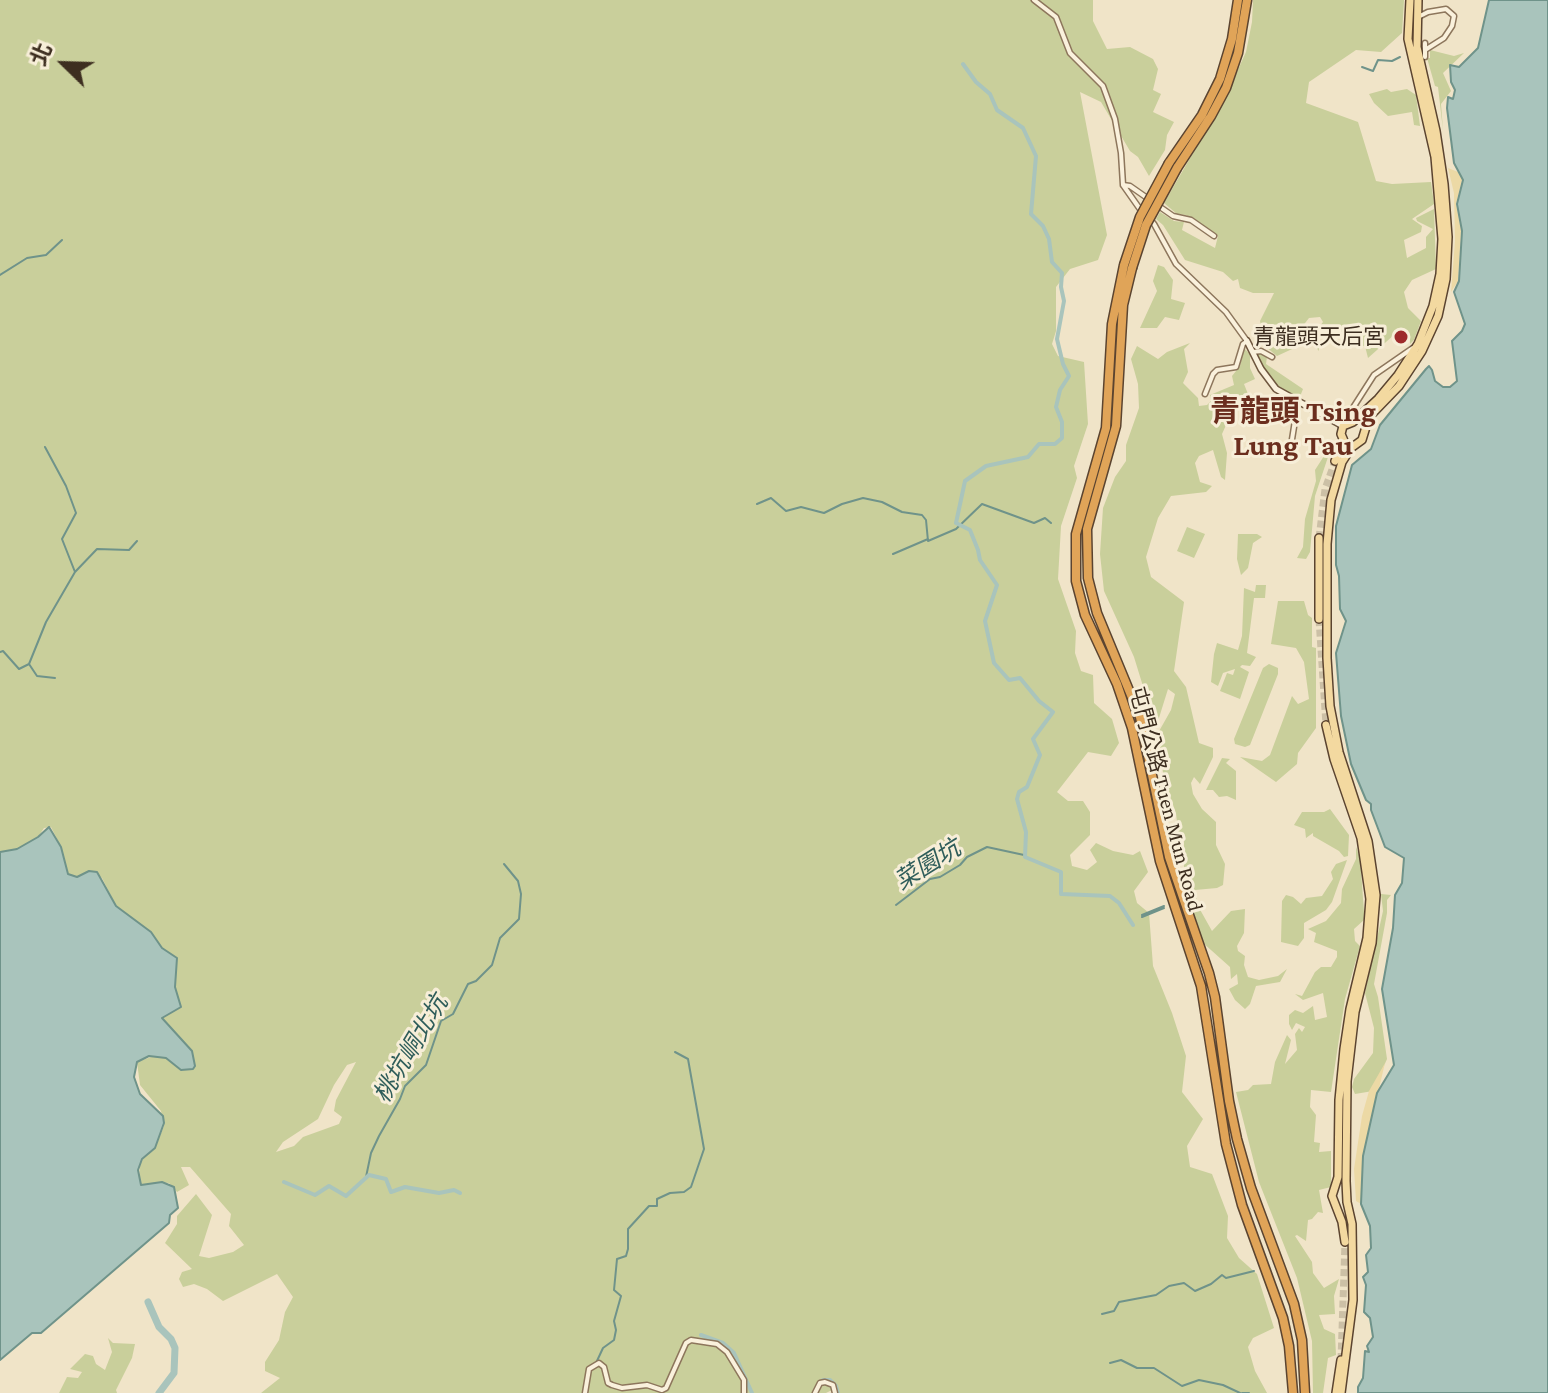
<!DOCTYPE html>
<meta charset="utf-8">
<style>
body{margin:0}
#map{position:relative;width:1548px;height:1393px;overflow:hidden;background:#f0e4c8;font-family:"Crimson Pro","Noto Sans TC",serif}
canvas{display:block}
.north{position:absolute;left:24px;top:24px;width:80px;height:80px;-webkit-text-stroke:6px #f7eed8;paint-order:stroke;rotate:293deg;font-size:22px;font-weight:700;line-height:32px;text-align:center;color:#3d2e20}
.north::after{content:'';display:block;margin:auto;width:28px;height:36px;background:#3d2e20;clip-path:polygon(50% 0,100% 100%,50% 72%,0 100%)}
</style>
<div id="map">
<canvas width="1548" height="1393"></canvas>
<div class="north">北</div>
</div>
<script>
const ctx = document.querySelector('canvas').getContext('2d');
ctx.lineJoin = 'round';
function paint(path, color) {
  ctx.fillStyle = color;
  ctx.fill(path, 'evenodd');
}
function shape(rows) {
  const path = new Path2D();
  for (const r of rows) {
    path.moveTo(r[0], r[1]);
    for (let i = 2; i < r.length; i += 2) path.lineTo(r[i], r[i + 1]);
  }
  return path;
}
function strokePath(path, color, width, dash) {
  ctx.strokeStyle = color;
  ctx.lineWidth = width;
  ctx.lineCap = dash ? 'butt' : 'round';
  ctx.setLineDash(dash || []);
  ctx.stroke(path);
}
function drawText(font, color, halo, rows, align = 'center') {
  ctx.font = font + ' "Crimson Pro","Noto Sans TC",serif';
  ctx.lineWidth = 6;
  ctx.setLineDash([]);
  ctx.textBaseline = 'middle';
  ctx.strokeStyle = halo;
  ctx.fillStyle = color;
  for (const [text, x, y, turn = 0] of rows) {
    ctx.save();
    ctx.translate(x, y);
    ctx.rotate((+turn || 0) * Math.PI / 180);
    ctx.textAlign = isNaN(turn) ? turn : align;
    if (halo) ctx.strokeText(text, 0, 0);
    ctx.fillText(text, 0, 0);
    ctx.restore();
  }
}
const green = shape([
 [0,0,1093,0,1093,21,1107,49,1130,47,1153,59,1158,69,1153,90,1161,94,1153,112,1174,122,1167,135,1165,150,1149,176,1138,157,1130,151,1101,102,1080,92,1107,235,1098,260,1070,269,1056,287,1056,331,1052,344,1058,356,1084,362,1088,424,1074,466,1077,478,1061,526,1058,579,1076,631,1075,653,1081,671,1093,675,1094,703,1112,719,1119,743,1111,756,1088,752,1057,792,1068,801,1083,801,1090,812,1090,835,1070,855,1072,866,1087,870,1097,862,1090,850,1096,843,1113,851,1133,855,1140,851,1148,872,1134,891,1137,903,1149,913,1153,966,1172,1013,1186,1056,1182,1092,1203,1119,1187,1146,1190,1167,1212,1174,1228,1216,1227,1238,1239,1258,1257,1274,1274,1328,1253,1338,1248,1347,1255,1371,1267,1393,838,1393,836,1388,826,1393,261,1393,280,1378,265,1371,265,1362,279,1340,285,1312,293,1297,277,1274,223,1301,207,1289,194,1284,183,1287,179,1279,182,1272,192,1269,165,1243,177,1224,177,1216,196,1194,212,1215,199,1256,209,1258,233,1252,244,1245,229,1226,231,1214,190,1167,181,1167,189,1185,177,1192,169,1183,157,1182,143,1186,139,1181,140,1162,155,1148,164,1126,161,1111,140,1085,137,1062,154,1056,166,1058,181,1070,194,1068,192,1051,162,1018,181,1007,175,987,176,957,162,948,151,932,116,906,102,878,89,871,77,877,68,874,61,847,51,827,44,828,38,837,17,849,0,852],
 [356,1062,336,1100,334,1111,342,1117,339,1124,303,1137,294,1146,276,1152,283,1142,318,1119,334,1085,347,1065],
 [1253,0,1404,0,1402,33,1381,52,1356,50,1309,82,1306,103,1358,122,1376,181,1392,184,1431,182,1434,204,1412,219,1422,226,1421,232,1404,240,1407,258,1426,248,1426,237,1433,229,1417,221,1416,218,1434,209,1436,269,1412,280,1404,292,1408,308,1421,321,1414,340,1410,344,1410,338,1404,331,1395,334,1368,358,1365,346,1349,347,1338,326,1325,332,1318,339,1319,351,1313,344,1312,336,1323,322,1320,317,1309,318,1302,327,1303,344,1277,356,1266,347,1260,321,1274,293,1253,293,1240,288,1238,279,1233,281,1223,272,1185,260,1163,225,1156,219,1160,212,1174,221,1184,222,1182,230,1215,248,1218,236,1186,215,1177,214,1164,203,1225,98,1246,52,1252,22],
 [1430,50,1454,56,1464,53,1443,73,1451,91,1441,104,1443,130,1438,87,1435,86,1427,58,1430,58],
 [1387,89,1391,92,1407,89,1416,95,1420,126,1414,125,1412,112,1388,116,1374,103,1369,94],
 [1158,265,1164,267,1173,280,1171,299,1185,303,1179,320,1165,317,1157,328,1140,328,1157,291,1153,281],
 [1190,343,1184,349,1188,372,1183,383,1198,398,1199,406,1207,405,1211,401,1210,395,1234,385,1232,376,1240,366,1244,348,1250,354,1250,368,1255,379,1244,384,1248,394,1228,400,1227,423,1222,434,1227,453,1225,480,1221,477,1213,450,1199,456,1195,463,1200,482,1212,486,1206,492,1171,496,1158,518,1146,557,1151,577,1184,602,1174,671,1186,687,1199,743,1213,748,1213,757,1200,784,1194,777,1191,783,1193,794,1202,809,1216,822,1216,845,1225,864,1223,885,1217,888,1195,890,1198,906,1212,931,1231,911,1245,909,1244,933,1237,946,1238,951,1245,956,1244,965,1248,977,1259,980,1278,976,1287,969,1280,982,1256,986,1250,1004,1245,1009,1235,1000,1229,989,1238,984,1237,974,1231,979,1230,967,1202,942,1184,886,1184,835,1178,832,1176,813,1164,780,1158,733,1171,710,1175,694,1168,689,1158,721,1155,709,1146,696,1134,657,1104,591,1100,554,1103,508,1115,477,1126,461,1126,445,1139,408,1138,384,1131,359,1137,346,1158,359,1167,352],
 [1260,352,1267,357,1266,364,1303,389,1299,399,1281,390,1273,382,1264,370,1257,353],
 [1333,442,1315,496,1310,552,1306,559,1297,558,1303,547,1305,519,1316,481,1315,470],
 [1187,527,1205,534,1194,558,1177,551],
 [1238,534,1257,534,1262,537,1253,543,1248,568,1241,575,1237,559],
 [1256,585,1266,585,1265,598,1254,598,1247,653,1256,657,1250,666,1242,665,1240,667,1249,672,1240,699,1220,691,1227,673,1233,675,1235,669,1223,673,1218,686,1211,682,1214,654,1217,643,1238,650,1242,636,1244,588,1255,592],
 [1278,601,1304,601,1308,615,1312,618,1312,647,1316,648,1316,728,1298,753,1297,764,1276,782,1240,757,1262,761,1270,755,1292,696,1298,704,1309,699,1304,662,1296,648,1271,644],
 [1269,664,1278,668,1278,674,1250,745,1245,747,1235,744,1234,739,1263,668],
 [1222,758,1230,759,1226,763,1236,771,1236,800,1227,796,1219,797,1213,790,1206,790],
 [1330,809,1349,835,1348,856,1344,857,1339,851,1313,836,1313,833,1306,838,1305,829,1294,825,1302,812,1324,812],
 [1356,847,1360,857,1364,912,1364,920,1354,929,1355,941,1360,946,1345,999,1331,1092,1311,1090,1310,1107,1316,1115,1314,1142,1320,1143,1319,1152,1331,1151,1331,1187,1319,1190,1323,1213,1318,1212,1312,1219,1308,1220,1306,1241,1297,1235,1295,1236,1312,1262,1313,1273,1324,1288,1339,1279,1334,1296,1335,1314,1319,1315,1324,1329,1335,1334,1336,1355,1328,1358,1323,1393,1313,1393,1312,1341,1297,1278,1259,1182,1236,1092,1248,1090,1253,1085,1271,1084,1275,1062,1287,1035,1291,1040,1285,1064,1297,1050,1295,1034,1299,1028,1302,1032,1305,1027,1296,1023,1292,1030,1289,1024,1289,1015,1295,1010,1303,1013,1313,1006,1315,1020,1327,1017,1323,993,1303,1000,1295,994,1302,996,1315,972,1321,967,1331,967,1337,957,1337,951,1314,942,1316,933,1308,929,1326,921,1341,903,1342,889,1356,859],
 [1347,860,1332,902,1326,910,1304,923,1304,938,1298,946,1281,942,1282,901,1286,895,1293,897,1301,904,1306,898,1322,896,1333,879,1331,872,1336,864],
 [1381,894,1391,895,1387,900,1387,913,1374,984,1378,997,1387,1059,1373,1091,1355,1094,1352,1087,1354,1079,1373,1053,1374,1028,1365,993,1383,911],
 [108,1338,113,1343,135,1344,132,1358,116,1390,117,1393,59,1393,67,1377,78,1378,82,1372,70,1369,85,1354,93,1356,96,1364,105,1370,112,1352]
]);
const sand = shape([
 [1448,168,1458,172,1462,180,1456,204,1461,231,1458,281,1451,292,1455,241,1454,193],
 [1385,1063,1363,1156,1361,1204,1356,1201,1354,1169,1362,1116,1369,1091]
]);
const water = shape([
 [1489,0,1548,0,1548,1393,1358,1393,1358,1387,1363,1378,1365,1351,1369,1352,1367,1346,1373,1337,1370,1318,1364,1312,1366,1285,1363,1277,1368,1272,1366,1255,1371,1248,1370,1226,1361,1204,1363,1156,1377,1093,1394,1065,1382,989,1393,928,1395,895,1402,883,1404,858,1385,847,1371,810,1371,804,1366,800,1351,764,1341,716,1336,653,1346,621,1340,609,1339,576,1336,565,1336,526,1352,465,1371,449,1380,425,1426,369,1429,366,1432,370,1435,381,1443,387,1450,387,1457,381,1452,341,1462,331,1465,324,1454,292,1459,281,1462,231,1457,204,1463,180,1454,163,1447,108,1448,97,1453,99,1455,90,1451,82,1450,65,1459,67,1478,48,1489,0],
 [49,827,61,847,68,874,77,877,89,871,97,872,116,906,151,932,162,948,177,958,175,987,181,1007,162,1018,192,1051,195,1066,193,1069,181,1070,166,1058,149,1056,137,1062,134,1077,140,1094,163,1116,164,1123,155,1148,142,1159,138,1170,141,1185,162,1182,174,1187,178,1208,170,1215,169,1223,41,1333,32,1333,0,1360,0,852,17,849,38,837,49,827]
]);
const stream = shape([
 [1362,67,1373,71,1378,60,1392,61,1400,57],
 [0,275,27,258,46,255,62,240],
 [45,447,66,486,76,513,62,539,75,572],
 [757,504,771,498,786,511,801,507,824,513,842,504,863,498,882,502,902,512,922,515,926,520,928,541,956,529,982,504,1034,523,1045,518,1051,523],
 [893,554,928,539],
 [0,652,3,651,19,669,29,664,37,676,55,678],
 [29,664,46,622,75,572,97,549,129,550,137,541],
 [896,905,930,879,940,877,960,865,967,857,987,847,1024,855],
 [1142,915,1164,906],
 [1142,917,1164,908],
 [366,1177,371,1153,379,1136,400,1099,405,1086,426,1065,441,1021,453,1014,468,984,476,981,492,965,500,938,519,919,521,894,518,881,504,864],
 [1102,1314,1114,1311,1119,1302,1156,1295,1169,1286,1184,1283,1195,1291,1211,1284,1222,1275,1226,1278,1254,1271],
 [596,1363,603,1348,614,1340,616,1330,614,1321,621,1296,614,1290,617,1259,626,1256,628,1249,628,1229,649,1206,657,1206,657,1199,670,1193,684,1192,691,1187,704,1149,688,1059,675,1052],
 [1110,1363,1121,1360,1137,1368,1154,1368,1182,1386,1199,1380,1223,1385,1240,1393],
 [1242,1393,1249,1393]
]);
const canal = shape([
 [963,64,976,82,990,94,997,110,1023,128,1036,156,1031,214,1043,226,1049,239,1052,262,1062,273,1061,287,1064,301,1057,339,1063,364,1069,376,1060,390,1056,407,1062,422,1062,438,1055,444,1039,444,1028,457,986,466,965,481,956,523,970,530,978,550,980,560,997,585,985,621,994,663,1009,680,1020,678,1039,701,1053,712,1033,739,1040,755,1027,787,1019,792,1017,799,1026,832,1025,857,1061,872,1061,894,1110,896,1119,903,1133,925],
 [284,1182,315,1195,329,1186,346,1196,369,1175,386,1179,391,1192,405,1187,439,1193,454,1190,460,1193],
 [701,1335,723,1343,734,1353,752,1393],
 [819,1384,823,1380,830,1380,836,1386,838,1393]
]);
const river = shape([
 [148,1302,159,1327,171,1339,175,1348,174,1373,159,1393]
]);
const primaryTunnel = shape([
 [1319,538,1325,489,1335,461],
 [1319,619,1326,725],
 [1341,1360,1345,1242]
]);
const street = shape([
 [1034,0,1056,17,1070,53,1103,86,1115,119,1121,153,1123,185,1142,212],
 [1418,17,1428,12,1446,9,1454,16,1452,26,1444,38,1425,50],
 [1425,43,1425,57],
 [1123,185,1130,186,1173,216,1191,220,1214,236],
 [1149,218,1154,224,1176,264,1226,312,1247,341,1243,344,1236,367,1217,370,1213,374,1205,394],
 [1253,352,1261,351,1272,357],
 [1349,414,1374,375,1413,348],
 [1289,458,1298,402],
 [585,1393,589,1369,599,1363,604,1367,608,1383,612,1385,622,1388,647,1385,662,1390,666,1388,686,1343,691,1340,717,1344,727,1352,744,1380,744,1393],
 [815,1393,820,1383,825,1382,833,1385,835,1393]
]);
const secondary = shape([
 [1247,341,1261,369,1276,389,1343,426]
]);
const primary = shape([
 [1335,461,1344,441,1341,434,1343,426,1353,422,1378,399,1398,375,1418,344,1433,306,1440,274,1442,239,1435,157,1408,39,1410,0],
 [1319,538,1319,619],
 [1326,725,1334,759,1361,838,1370,899,1367,938,1350,1009,1344,1049,1339,1100,1338,1177,1332,1196,1342,1222,1345,1242],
 [1336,1393,1341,1360],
 [1341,1393,1353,1300,1352,1224,1347,1202,1346,1181,1347,1081,1355,1012,1372,943,1376,895,1368,841,1339,752,1330,706,1327,658,1327,544,1331,500,1342,462,1351,448,1362,440,1369,417,1399,386,1422,351,1438,316,1446,279,1448,237,1444,184,1436,131,1417,47,1418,0]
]);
const highway = shape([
 [1169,163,1202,115,1220,79,1232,39,1238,0],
 [1177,168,1211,116,1226,88,1238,53,1247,0],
 [1124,265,1112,324,1106,428,1076,534,1076,581,1085,615,1117,684,1132,728,1160,861,1201,986,1226,1144,1242,1205,1283,1318,1289,1346,1293,1393],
 [1132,268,1123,305,1116,426,1087,529,1088,578,1097,613,1140,717,1169,857,1209,973,1215,997,1229,1101,1237,1139,1251,1188,1294,1304,1302,1340,1305,1393]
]);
const highwayBridge = shape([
 [1124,265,1140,217,1169,163],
 [1132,268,1146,225,1177,168]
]);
const markers = [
 [1401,337,8,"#9e2a2b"]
];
const poiNames = [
 ["青龍頭天后宮",1385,337]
];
const streetNames = [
 ["屯門公路 Tuen Mun Road",1166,799,75]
];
const waterNames = [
 ["菜園坑",928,865,-32],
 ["桃坑峒北坑",411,1049,-59]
];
const districtNames = [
 ["青龍頭 Tsing",1293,412],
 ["Lung Tau",1293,446]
];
paint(green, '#c9cf9b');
paint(sand, '#ecd9a5');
paint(water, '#a9c4bc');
strokePath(water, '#6f938a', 2);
strokePath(stream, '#6f938a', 2);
strokePath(canal, '#a9c4bc', 4);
strokePath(river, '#a9c4bc', 7);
strokePath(primaryTunnel, '#ccc0a6', 7, [7, 3.5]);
strokePath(street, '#8d765c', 7);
strokePath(secondary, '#6f573f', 8);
strokePath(primary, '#5b4430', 10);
strokePath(highway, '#5b4430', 11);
strokePath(street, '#faf1dc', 4);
strokePath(secondary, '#faf1dc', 5);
strokePath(primary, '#f3d9a0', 7);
strokePath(highway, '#e0a458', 8);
strokePath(highwayBridge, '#5b4430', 11, []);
strokePath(highwayBridge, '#e0a458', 8);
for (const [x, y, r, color] of markers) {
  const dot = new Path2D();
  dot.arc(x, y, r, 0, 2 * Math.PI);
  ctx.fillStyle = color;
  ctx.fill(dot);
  strokePath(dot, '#f7eed8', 3);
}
drawText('22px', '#3d2e20', '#f7eed8', poiNames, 'right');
drawText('22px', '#3d2e20', '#f7eed8', streetNames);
drawText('italic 24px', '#2f5d5a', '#f7eed8', waterNames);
drawText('bold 30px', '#6b2e1e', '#f7eed8', districtNames);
</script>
